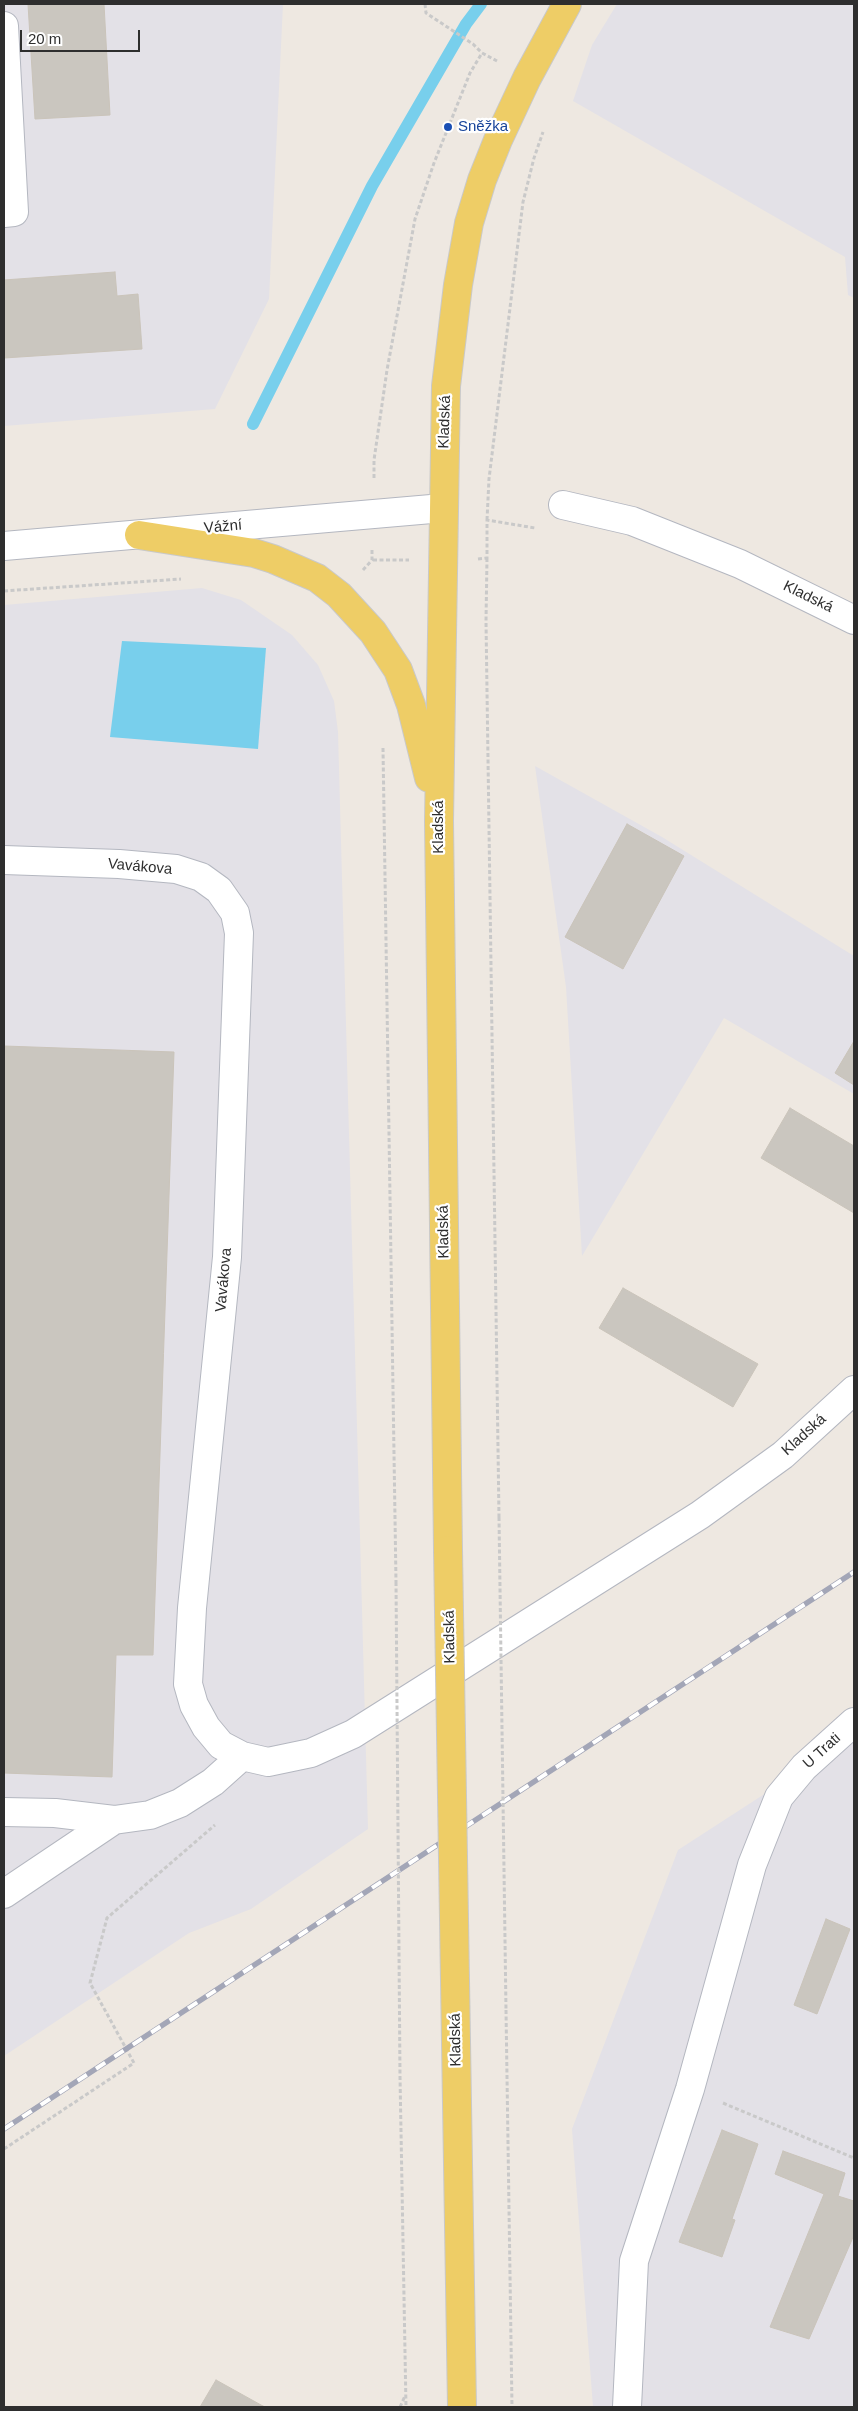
<!DOCTYPE html>
<meta charset="utf-8">
<style>
body{margin:0}
#map{position:relative;width:858px;height:2411px;overflow:hidden;background:#eee8e1;font-family:Arial,sans-serif}
canvas{display:block}
.frame{position:absolute;inset:0;border:5px solid #2e2e2e;pointer-events:none}
.scale{position:absolute;left:20px;top:30px;width:120px;height:22px;box-sizing:border-box;border:2px solid #2e2e2e;border-top:0;padding-left:6px;font-size:15px;line-height:18px;white-space:nowrap;color:#2e2e2e;-webkit-text-stroke:4px #fff;paint-order:stroke}
</style>
<div id="map">
<canvas width="858" height="2411"></canvas>
<div class="frame"></div>
<div class="scale">20 m</div>
</div>
<script>
const ctx = document.querySelector('canvas').getContext('2d');
ctx.lineJoin = 'round';
function paint(path, color) {
  ctx.fillStyle = color;
  ctx.fill(path, 'evenodd');
}
function shape(rows) {
  const path = new Path2D();
  for (const r of rows) {
    path.moveTo(r[0], r[1]);
    for (let i = 2; i < r.length; i += 2) path.lineTo(r[i], r[i + 1]);
  }
  return path;
}
function strokePath(path, color, width, dash) {
  ctx.strokeStyle = color;
  ctx.lineWidth = width;
  ctx.lineCap = dash ? 'butt' : 'round';
  ctx.setLineDash(dash || []);
  ctx.stroke(path);
}
function drawText(font, color, halo, rows, align = 'center') {
  ctx.font = font + ' Arial,sans-serif';
  ctx.lineWidth = 4.5;
  ctx.setLineDash([]);
  ctx.textBaseline = 'middle';
  ctx.strokeStyle = halo;
  ctx.fillStyle = color;
  for (const [text, x, y, turn = 0] of rows) {
    ctx.save();
    ctx.translate(x, y);
    ctx.rotate((+turn || 0) * Math.PI / 180);
    ctx.textAlign = isNaN(turn) ? turn : align;
    if (halo) ctx.strokeText(text, 0, 0);
    ctx.fillText(text, 0, 0);
    ctx.restore();
  }
}
const industrial = shape([
 [4,4,283,4,269,299,215,409,4,426],
 [617,4,854,4,854,298,848,295,845,257,573,101,592,45],
 [202,588,241,600,292,635,318,665,334,701,338,732,368,1829,251,1909,189,1933,4,2056,4,605],
 [535,766,662,837,854,956,854,1094,724,1018,582,1256,566,987],
 [854,1736,854,2407,593,2407,572,2129,678,1850]
]);
const water = shape([
 [122,641,266,648,258,749,110,737]
]);
const stream = shape([
 [253,424,372,186,466,24,481,4]
]);
const building = shape([
 [28,4,104,4,110,115,35,119,28,4],
 [115,272,117,296,138,294,142,349,4,358,4,280,115,272],
 [627,824,684,856,623,969,565,937,627,824],
 [854,1041,854,1085,835,1073,854,1041],
 [4,1046,174,1052,153,1655,116,1655,112,1777,4,1773,4,1046],
 [790,1108,854,1146,854,1213,761,1158,790,1108],
 [623,1288,758,1364,733,1407,599,1328,623,1288],
 [826,1919,850,1929,817,2014,794,2005,826,1919],
 [722,2130,758,2144,732,2219,735,2220,722,2257,679,2242,722,2130],
 [783,2151,845,2173,838,2196,854,2201,854,2235,809,2339,770,2327,824,2194,775,2174,783,2151],
 [216,2380,261,2405,265,2407,200,2407,216,2380]
]);
const path = shape([
 [425,4,426,13,473,44,482,53],
 [374,478,374,460,387,370,415,219,434,163,470,73,482,53,497,61],
 [487,520,489,479,523,202,534,158,543,132],
 [487,558,486,621,499,1517],
 [478,559,487,558,487,520,535,528],
 [373,560,409,560],
 [363,570,372,560,372,550],
 [4,591,181,579],
 [383,748,396,1582],
 [506,2010,512,2407],
 [400,2076,406,2407],
 [723,2103,854,2158],
 [4,2149,134,2063,90,1983,107,1918,215,1825],
 [400,2407,405,2396]
]);
const minor = shape([
 [4,26,14,212,4,213],
 [563,505,632,521,740,564,854,620],
 [4,546,443,508],
 [4,860,119,864,176,869,201,877,219,890,235,913,239,933,227,1257,192,1608,188,1684,194,1705,206,1727,221,1745,242,1756,268,1762,311,1753,353,1734,700,1515,783,1455,854,1390],
 [4,1812,55,1813,114,1820,150,1815,180,1803,213,1782,242,1756],
 [4,1894,114,1820],
 [627,2407,634,2261,690,2089,752,1865,779,1797,804,1767,854,1722]
]);
const major = shape([
 [139,535,254,553,273,559,317,578,339,595,373,632,398,670,411,705,429,778],
 [448,1550,439,821,446,386,458,285,469,223,482,180,498,140,527,78,567,4],
 [456,2042,462,2407]
]);
const rail = shape([
 [4,2129,854,1572]
]);
const pathBridge = shape([
 [499,1517,506,2010],
 [396,1582,400,2076]
]);
const majorBridge = shape([
 [448,1550,456,2042]
]);
const markers = [
 [448,127,5,"#1a4fb4"]
];
const transitNames = [
 ["Sněžka",458,127]
];
const streetNames = [
 ["Kladská",445,422,-88],
 ["Vážní",223,527,-5],
 ["Kladská",808,597,26],
 ["Kladská",439,827,-90],
 ["Vavákova",140,867,5],
 ["Kladská",444,1232,-91],
 ["Vavákova",224,1280,-85],
 ["Kladská",804,1435,-42],
 ["Kladská",450,1637,-91],
 ["U Trati",822,1751,-42],
 ["Kladská",456,2040,-91]
];
paint(industrial, '#e3e1e7');
paint(water, '#78cfec');
strokePath(stream, '#78cfec', 12);
paint(building, '#cac6bf');
strokePath(building, '#cac4ba', 1);
strokePath(minor, '#b4b7c0', 30);
strokePath(major, '#c9c9c9', 30);
strokePath(path, '#c9c9c9', 3, [4, 2.5]);
strokePath(minor, '#fff', 28);
strokePath(major, '#eecd66', 28);
strokePath(rail, '#a3a6b7', 5.5);
strokePath(rail, '#fff', 4, [11]);
strokePath(majorBridge, '#c9c9c9', 30, []);
strokePath(pathBridge, '#c9c9c9', 3, [4, 2.5]);
strokePath(majorBridge, '#eecd66', 28);
for (const [x, y, r, color] of markers) {
  const dot = new Path2D();
  dot.arc(x, y, r, 0, 2 * Math.PI);
  ctx.fillStyle = color;
  ctx.fill(dot);
  strokePath(dot, '#fff', 2);
}
drawText('15px', '#164399', '#fff', transitNames, 'left');
drawText('15px', '#2e2e2e', '#fff', streetNames);
</script>
